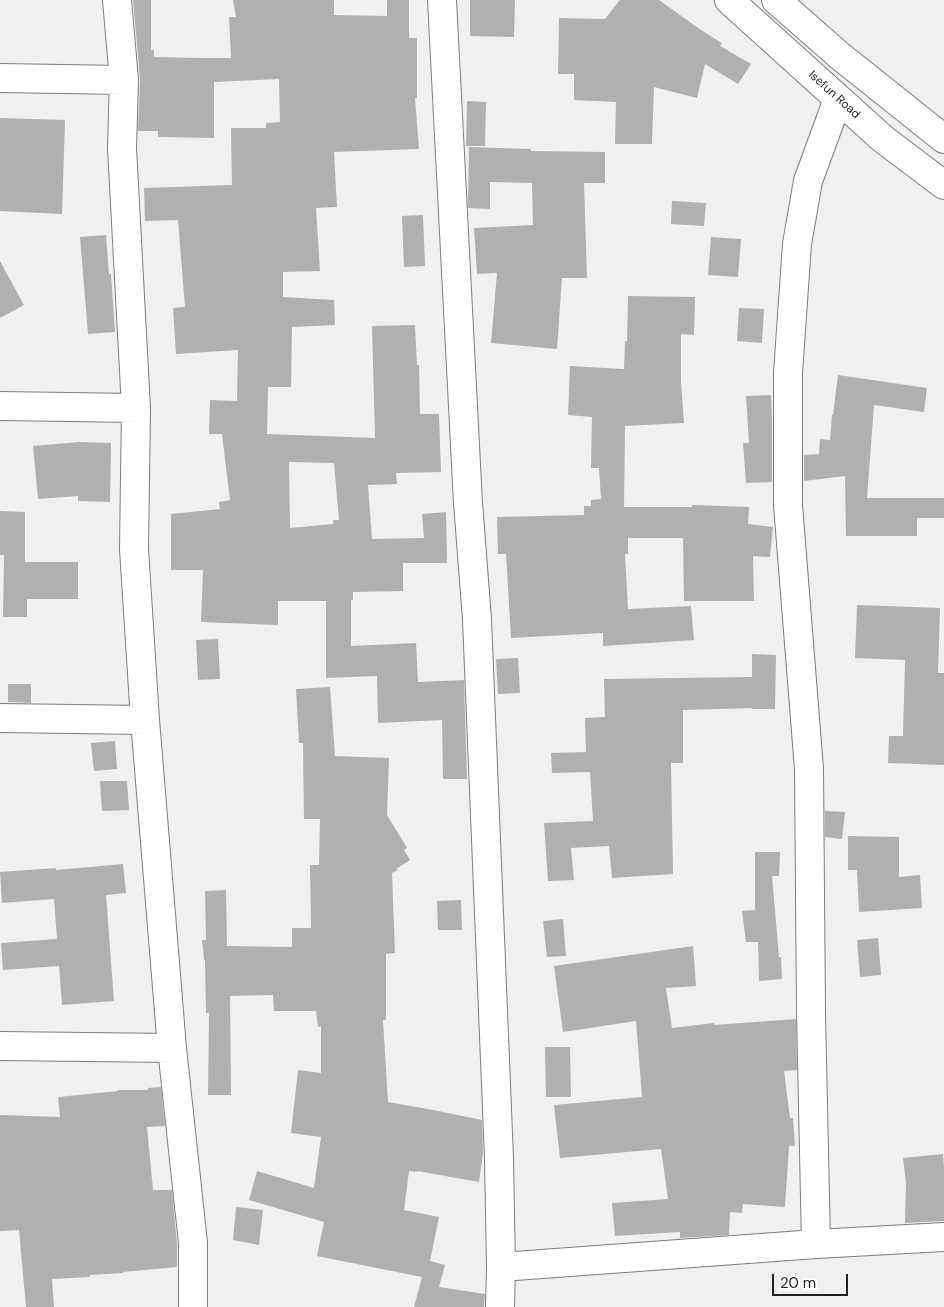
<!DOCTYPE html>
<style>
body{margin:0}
#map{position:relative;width:944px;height:1307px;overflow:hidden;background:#f1eff1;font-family:"DM Sans",sans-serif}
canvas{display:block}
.scale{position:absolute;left:772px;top:1274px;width:76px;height:22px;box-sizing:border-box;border:2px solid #201f20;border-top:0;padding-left:6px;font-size:15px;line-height:18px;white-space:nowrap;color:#201f20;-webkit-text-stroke:4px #fff;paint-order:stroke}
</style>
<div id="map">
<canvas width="944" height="1307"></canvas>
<div class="scale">20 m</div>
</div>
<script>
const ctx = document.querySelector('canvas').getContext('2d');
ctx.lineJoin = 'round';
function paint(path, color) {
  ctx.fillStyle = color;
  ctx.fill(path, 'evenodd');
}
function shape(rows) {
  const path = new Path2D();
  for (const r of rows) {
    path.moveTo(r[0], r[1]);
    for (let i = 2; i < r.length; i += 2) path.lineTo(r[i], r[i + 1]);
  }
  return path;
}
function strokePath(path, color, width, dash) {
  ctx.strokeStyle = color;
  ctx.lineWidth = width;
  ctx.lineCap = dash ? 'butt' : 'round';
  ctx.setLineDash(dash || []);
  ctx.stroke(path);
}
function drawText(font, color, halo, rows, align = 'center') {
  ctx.font = font + ' "DM Sans",sans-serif';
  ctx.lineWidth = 4;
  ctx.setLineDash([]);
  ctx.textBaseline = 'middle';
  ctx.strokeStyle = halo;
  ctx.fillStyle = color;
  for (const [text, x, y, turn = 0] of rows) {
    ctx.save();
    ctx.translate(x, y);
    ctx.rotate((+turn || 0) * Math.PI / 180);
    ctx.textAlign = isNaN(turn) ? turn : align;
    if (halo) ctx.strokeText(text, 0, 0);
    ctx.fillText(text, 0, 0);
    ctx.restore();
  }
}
const building = shape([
 [133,0,151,0,151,50,154,50,154,57,198,58,231,58,229,17,236,17,233,0,334,0,334,15,387,16,387,0,409,0,409,38,417,38,417,98,415,98,419,149,334,152,337,207,316,208,320,271,283,272,283,297,334,300,335,325,292,327,291,387,268,387,267,434,375,438,372,326,415,325,417,365,419,365,420,414,439,414,441,472,396,473,397,484,368,485,372,539,424,538,422,514,446,512,447,563,403,563,403,591,353,592,353,600,351,600,351,646,416,643,418,682,464,680,467,779,443,779,442,720,378,723,377,676,326,678,326,601,278,601,278,625,201,622,203,570,171,570,171,514,220,509,219,502,230,500,222,434,209,434,210,400,237,401,238,350,176,354,173,308,185,307,178,220,145,221,144,188,232,185,231,128,266,128,266,123,280,122,279,79,214,82,214,138,158,137,158,131,138,131,140,79],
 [289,462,334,463,339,520,333,520,333,524,290,528],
 [470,0,515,0,514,37,470,36],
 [620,0,659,0,701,30,722,43,720,46,751,64,738,84,705,64,697,98,654,87,652,144,615,144,616,102,574,100,574,74,558,74,559,18,605,19],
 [467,101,486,102,485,146,466,146],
 [0,118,65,120,62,214,0,211],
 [469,147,531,149,531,151,605,152,605,183,584,183,587,278,562,278,557,349,491,343,497,273,477,274,474,228,533,225,532,183,490,182,490,209,468,208],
 [672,201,706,203,704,226,671,224],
 [423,215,425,266,404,267,402,216],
 [106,235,109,274,111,274,115,332,88,334,80,237],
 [711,237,741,239,738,277,708,275],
 [0,261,24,305,0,318],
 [628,296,695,297,694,335,681,334,681,382,684,423,625,426,624,507,692,507,692,505,749,507,748,524,773,527,770,557,753,556,754,601,684,601,683,538,628,538,628,554,625,554,628,609,691,606,694,640,603,646,603,633,511,638,506,554,498,554,497,517,584,515,584,506,591,506,591,500,601,499,599,468,591,468,592,417,568,415,570,366,624,369,625,341,627,341],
 [739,308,764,309,762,343,737,341],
 [838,375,927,388,924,412,874,405,867,498,944,498,944,518,917,518,917,536,846,536,845,476,804,481,804,455,819,454,820,439,830,440,832,415,833,415],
 [771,395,772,421,772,482,746,483,743,443,749,443,746,396],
 [79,442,111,443,110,502,78,501,78,496,38,499,33,446],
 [0,511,25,512,25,562,78,562,78,599,27,599,27,617,3,617,4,555,0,555],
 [857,605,940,608,938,673,944,673,944,765,888,763,889,736,903,736,905,660,855,658],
 [218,639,220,679,198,680,196,640],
 [752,654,776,655,775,709,752,709,752,708,683,710,683,763,671,763,673,874,612,878,609,846,571,848,574,880,548,881,544,823,593,821,590,772,552,773,551,753,586,752,585,718,605,717,604,679,752,677],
 [518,658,520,693,498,694,496,659],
 [8,684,31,684,31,703,8,702],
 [330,687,335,756,389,758,387,815,407,848,404,850,410,860,396,869,398,870,392,873,395,953,386,954,386,1020,383,1020,388,1102,433,1110,482,1120,483,1153,479,1182,417,1171,417,1172,409,1171,404,1210,439,1217,430,1261,445,1265,439,1287,485,1294,484,1307,414,1307,422,1277,317,1256,324,1222,249,1200,257,1171,314,1188,321,1137,291,1133,298,1070,321,1073,321,1026,318,1027,316,1011,274,1011,273,995,230,996,231,1095,208,1095,209,1013,206,1013,205,960,204,960,202,940,206,940,205,891,226,890,227,946,292,947,292,928,311,928,310,865,319,865,320,819,304,819,303,743,299,743,296,689],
 [115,741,117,769,94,771,91,743],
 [100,781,127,781,129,810,102,811],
 [825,811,845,812,842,839,825,837],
 [848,836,899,837,899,877,920,875,922,908,859,912,857,870,848,870],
 [755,852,780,852,779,876,772,876,779,957,781,957,782,979,759,981,758,942,746,942,742,911,755,910],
 [123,864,126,893,106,895,114,1001,62,1005,59,966,3,970,1,943,57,939,54,899,2,903,0,872,56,868,56,870],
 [461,900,462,930,438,930,437,901],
 [563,919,566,956,547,957,543,921],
 [878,938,881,975,860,977,857,940],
 [693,946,696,986,666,988,672,1028,714,1023,714,1025,796,1019,797,1070,784,1071,790,1118,793,1118,795,1146,789,1146,785,1207,743,1204,742,1213,730,1212,729,1235,680,1238,680,1232,615,1236,612,1203,668,1199,661,1149,560,1158,554,1105,642,1097,636,1021,563,1032,554,966],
 [545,1047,570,1047,571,1097,546,1097],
 [161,1087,165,1126,147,1127,153,1190,172,1190,177,1244,177,1267,123,1272,123,1273,90,1275,90,1277,52,1279,54,1307,26,1307,19,1230,0,1231,0,1115,60,1117,58,1097,118,1091,118,1090,148,1090,148,1088],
 [943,1154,944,1167,944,1221,905,1223,906,1183,903,1158],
 [236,1207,263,1210,259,1245,233,1240]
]);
const minor = shape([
 [117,0,124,80,122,148,136,408,134,549,145,720,172,1048,193,1243,193,1307],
 [442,0,468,503,477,619,499,1158,501,1267,500,1307],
 [729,0,883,139,944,185],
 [776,0,840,56,944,139],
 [0,78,124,80],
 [0,406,136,408],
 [0,718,145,720],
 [0,1046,172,1048],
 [816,1244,811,1013,809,769,788,505,788,373,797,244,808,181,838,99],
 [501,1267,816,1244,944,1237]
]);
const streetNames = [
 ["Isefun Road",834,95,42]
];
paint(building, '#b1afb2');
strokePath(minor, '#7e7c7f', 30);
strokePath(minor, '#fff', 28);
drawText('12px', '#201f20', '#fff', streetNames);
</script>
